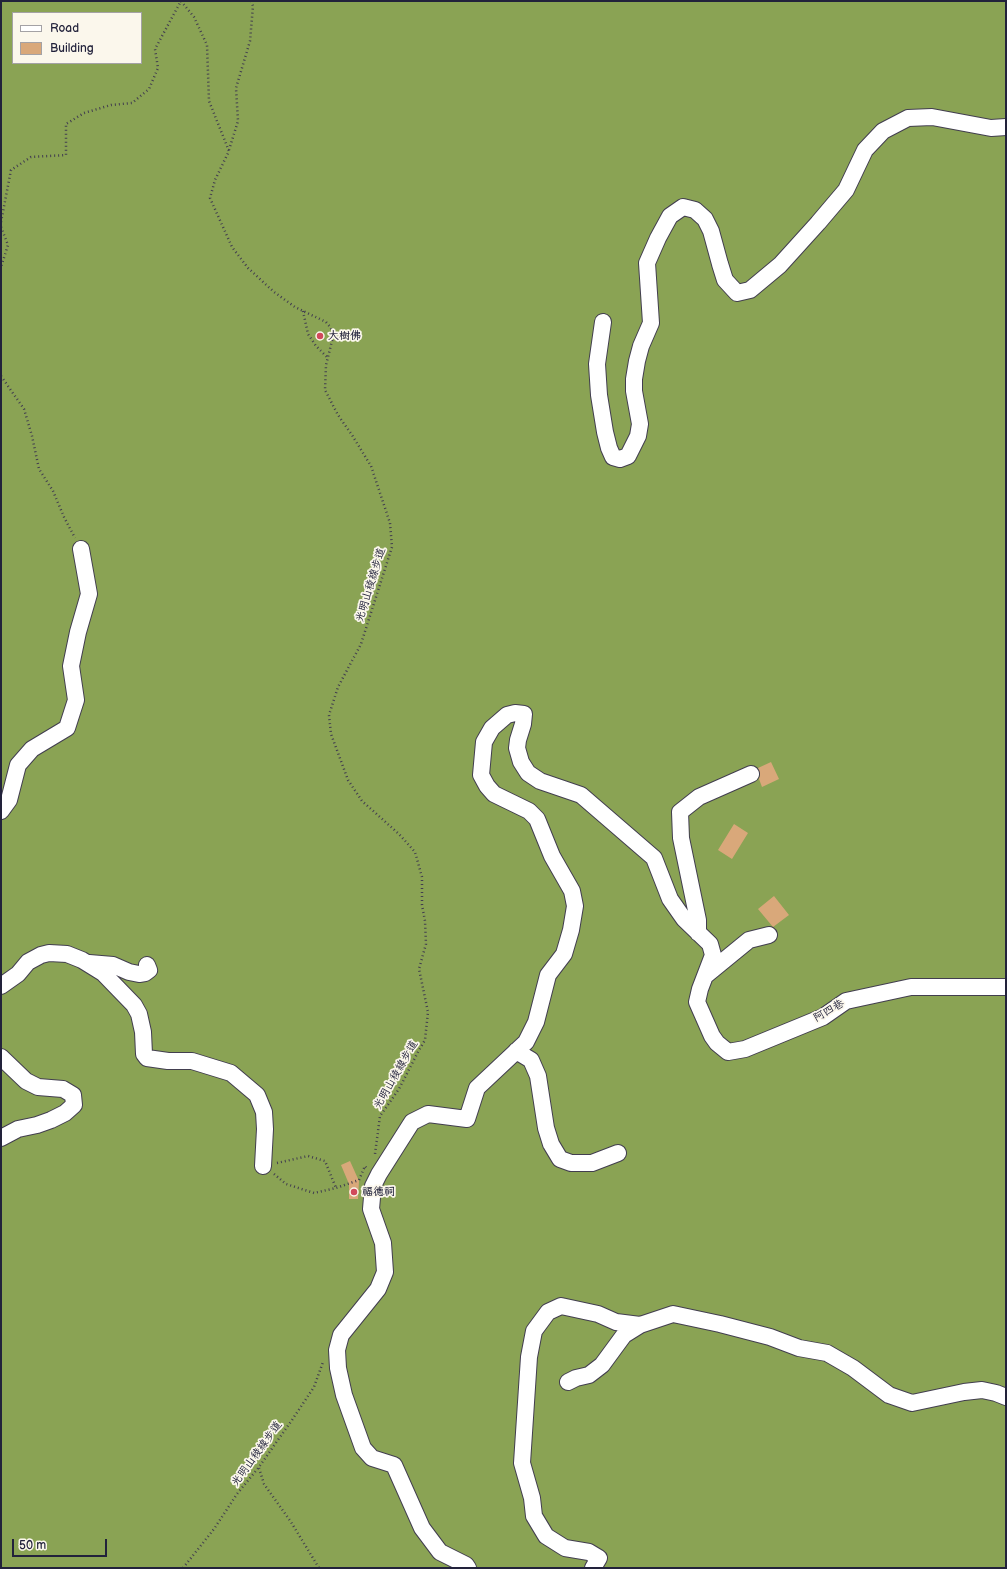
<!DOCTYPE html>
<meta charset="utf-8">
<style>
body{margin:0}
#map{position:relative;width:1007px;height:1569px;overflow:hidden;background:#f4dec3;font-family:"Balsamiq Sans",sans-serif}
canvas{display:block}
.frame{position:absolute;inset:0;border:2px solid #22223b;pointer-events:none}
.legend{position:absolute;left:12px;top:12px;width:130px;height:52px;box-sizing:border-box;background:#fbf7ec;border:1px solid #a4a2a5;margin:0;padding:5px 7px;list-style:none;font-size:12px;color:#22223b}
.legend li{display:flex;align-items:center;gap:8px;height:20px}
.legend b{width:20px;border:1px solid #a4a2a5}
.scale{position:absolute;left:12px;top:1539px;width:95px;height:18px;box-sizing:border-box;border:2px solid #22223b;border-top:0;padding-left:5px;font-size:12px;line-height:14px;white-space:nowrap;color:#22223b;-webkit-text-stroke:3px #fbf7ec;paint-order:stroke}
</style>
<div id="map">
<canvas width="1007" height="1569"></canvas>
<div class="frame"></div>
<ul class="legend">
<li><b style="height:5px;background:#fff"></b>Road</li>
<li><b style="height:11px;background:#d9a87a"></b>Building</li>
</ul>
<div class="scale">50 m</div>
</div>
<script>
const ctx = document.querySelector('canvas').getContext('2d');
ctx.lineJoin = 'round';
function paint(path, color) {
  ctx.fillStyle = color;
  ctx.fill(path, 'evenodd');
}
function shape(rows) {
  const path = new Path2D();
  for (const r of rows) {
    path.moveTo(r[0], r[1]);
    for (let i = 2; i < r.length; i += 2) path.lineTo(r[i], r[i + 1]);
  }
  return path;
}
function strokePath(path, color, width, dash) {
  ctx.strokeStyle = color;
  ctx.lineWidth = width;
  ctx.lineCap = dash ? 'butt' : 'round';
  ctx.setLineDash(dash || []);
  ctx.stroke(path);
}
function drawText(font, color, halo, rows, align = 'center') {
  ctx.font = font + ' "Balsamiq Sans","LXGW WenKai TC",sans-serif';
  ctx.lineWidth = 3.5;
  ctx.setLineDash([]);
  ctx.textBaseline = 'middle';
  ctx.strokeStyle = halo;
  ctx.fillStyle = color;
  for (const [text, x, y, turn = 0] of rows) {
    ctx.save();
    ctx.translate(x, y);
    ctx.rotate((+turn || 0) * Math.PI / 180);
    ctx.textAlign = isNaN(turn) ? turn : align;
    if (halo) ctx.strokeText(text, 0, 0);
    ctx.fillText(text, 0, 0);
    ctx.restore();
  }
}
const forest = shape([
 [1,1,1006,1,1006,1568,1,1568],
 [13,13,141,13,141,63,13,63]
]);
const building = shape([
 [771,762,779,779,762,787,759,779,760,775,758,768],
 [734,824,748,833,732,859,718,850],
 [774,896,789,915,773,927,758,909],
 [350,1161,359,1181,358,1199,349,1199,349,1184,341,1165]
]);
const path = shape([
 [229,150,238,121,236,88,250,41,253,6,251,1],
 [1,222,11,170,31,157,66,155,66,124,84,113,111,105,132,103,149,89,158,68,155,49,181,1,194,17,207,45,209,101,229,151,215,180,210,198,214,207,232,247,248,268,274,292,295,307,326,322,331,328,333,337,326,365,325,390,338,415,352,435,371,466,390,523,392,547,361,644,338,687,329,715,331,734,348,780,362,801,399,834,415,852,422,877,422,905,425,921,426,944,419,969,428,1012,425,1040,418,1052,399,1089,380,1116,375,1154],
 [1,227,8,245,1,267],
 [303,311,308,334,316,346,328,358],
 [1,376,24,409,32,436,39,469,53,491,64,517,75,538],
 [277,1163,308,1156,325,1161,336,1188],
 [274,1174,286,1184,314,1193,336,1188,359,1180,365,1166,367,1169],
 [259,1468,264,1484,291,1522,319,1568],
 [183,1568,214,1529,237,1494,259,1467,292,1420,314,1387,323,1362]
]);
const minor = shape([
 [603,322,597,364,599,395,605,432,609,448,613,457,620,459,628,456,638,436,640,424,634,391,634,379,637,361,641,346,651,323,647,263,658,238,670,216,683,207,695,210,705,219,711,231,720,264,725,280,737,293,750,290,780,265,818,223,846,190,865,150,883,131,908,118,932,117,991,128,1006,127],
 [1,811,9,800,18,765,32,749,67,728,76,700,71,666,78,632,89,594,81,549],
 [698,933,698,920,681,838,680,812,699,797,751,774],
 [89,963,113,965,129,972,139,974,145,973,149,970,147,965],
 [705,976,749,940,769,935],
 [1,986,18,974,28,962,41,955,49,953,67,954,82,960,103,973,134,1005,139,1014,143,1032,144,1054,147,1058,168,1061,192,1061,231,1073,257,1095,264,1112,265,1129,263,1166],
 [516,1051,531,1060,538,1076,546,1128,551,1144,560,1159,571,1163,592,1163,618,1153],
 [1,1057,26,1081,38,1087,63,1089,73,1095,74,1105,65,1113,51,1120,37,1125,18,1129,1,1138],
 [568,1382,576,1378,589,1375,602,1365,624,1335,640,1325],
 [468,1568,466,1565,440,1552,422,1528,394,1465,372,1458,363,1448,344,1395,338,1368,337,1350,341,1335,378,1289,385,1272,383,1243,371,1209,373,1186,379,1174,412,1122,428,1114,467,1119,477,1088,526,1042,536,1022,548,975,564,954,571,930,575,906,572,891,552,856,537,819,529,811,494,794,487,786,481,775,484,742,492,728,507,715,515,713,524,714,523,724,518,740,517,748,521,762,528,773,540,781,581,795,654,858,670,899,684,919,710,944,713,955,700,989,697,1002,712,1036,717,1043,728,1052,745,1049,823,1017,846,1001,911,987,1006,987],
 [593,1568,599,1558,589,1552,565,1548,546,1536,534,1516,532,1498,522,1463,529,1357,534,1331,548,1312,561,1306,598,1314,616,1322,640,1325,673,1314,720,1324,770,1337,799,1348,827,1353,853,1368,889,1395,912,1403,964,1392,982,1390,996,1393,1006,1397]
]);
const markers = [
 [320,336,4,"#d1495b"],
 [354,1192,4,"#d1495b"]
];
const poiNames = [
 ["大樹佛",328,336],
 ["福德祠",362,1192]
];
const streetNames = [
 ["光明山稜線步道",371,585,-73],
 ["阿四巷",829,1011,-30],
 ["光明山稜線步道",396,1075,-60],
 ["光明山稜線步道",257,1454,-54]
];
paint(forest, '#8aa354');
paint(building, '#d9a87a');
strokePath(minor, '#423e4f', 18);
strokePath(path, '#423e4f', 2.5, [1, 3]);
strokePath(minor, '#fff', 16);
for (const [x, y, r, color] of markers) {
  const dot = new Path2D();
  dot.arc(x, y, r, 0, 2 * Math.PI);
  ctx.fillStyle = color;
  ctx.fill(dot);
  strokePath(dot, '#fbf7ec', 1.5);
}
drawText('bold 11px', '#22223b', '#fbf7ec', poiNames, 'left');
drawText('11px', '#22223b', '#fbf7ec', streetNames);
</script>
